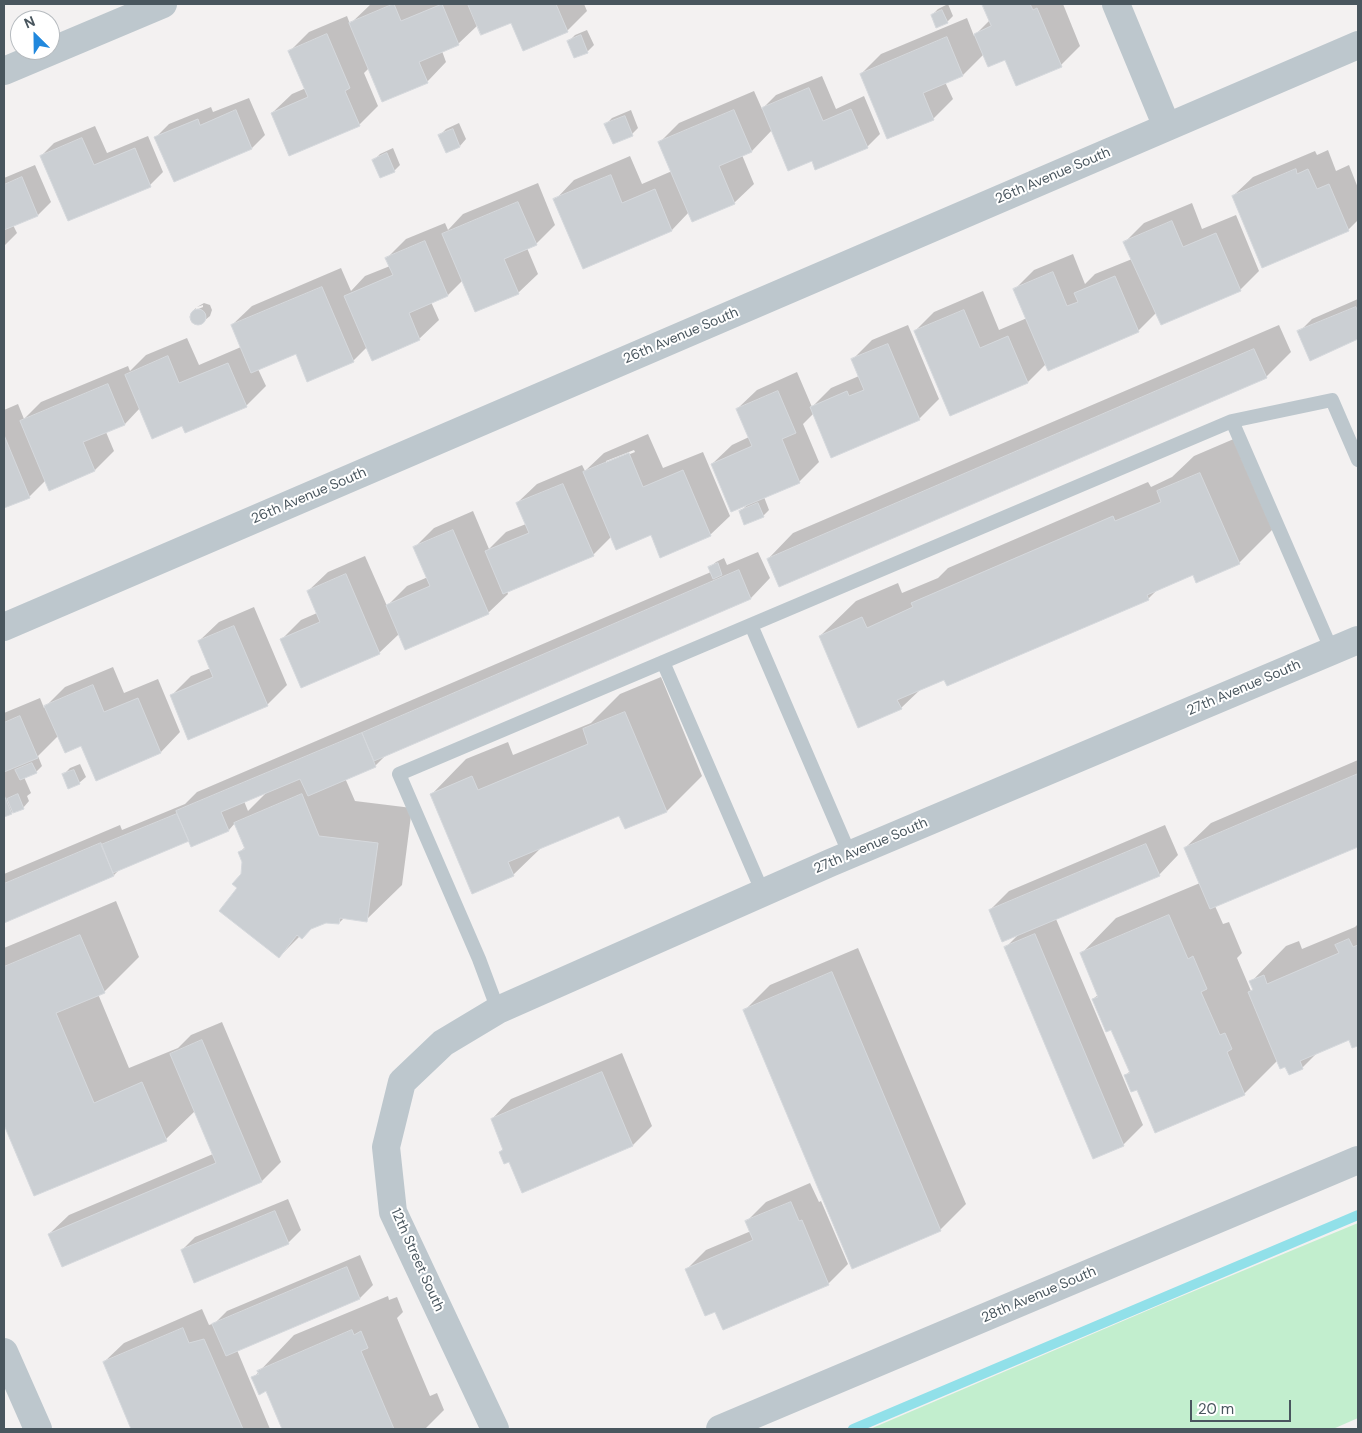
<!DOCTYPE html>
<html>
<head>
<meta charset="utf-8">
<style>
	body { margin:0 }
	#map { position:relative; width:1362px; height:1433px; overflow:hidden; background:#f3f1f1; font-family:"DM Sans",sans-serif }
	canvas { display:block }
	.frame { position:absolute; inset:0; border:5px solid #49565e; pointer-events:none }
	.north { position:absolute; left:10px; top:10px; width:50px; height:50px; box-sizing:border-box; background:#fff; border:1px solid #b6bbbf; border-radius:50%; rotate:337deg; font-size:14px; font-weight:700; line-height:20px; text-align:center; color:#49565e }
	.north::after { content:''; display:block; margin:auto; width:18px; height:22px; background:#2188dd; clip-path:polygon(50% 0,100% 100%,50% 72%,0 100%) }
	.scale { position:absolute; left:1190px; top:1400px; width:101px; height:22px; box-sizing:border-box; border:2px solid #49565e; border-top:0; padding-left:6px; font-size:15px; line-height:18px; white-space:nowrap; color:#49565e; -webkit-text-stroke:4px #fff; paint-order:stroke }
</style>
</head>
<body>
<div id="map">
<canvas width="1362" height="1433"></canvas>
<div class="frame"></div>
<div class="north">N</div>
<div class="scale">20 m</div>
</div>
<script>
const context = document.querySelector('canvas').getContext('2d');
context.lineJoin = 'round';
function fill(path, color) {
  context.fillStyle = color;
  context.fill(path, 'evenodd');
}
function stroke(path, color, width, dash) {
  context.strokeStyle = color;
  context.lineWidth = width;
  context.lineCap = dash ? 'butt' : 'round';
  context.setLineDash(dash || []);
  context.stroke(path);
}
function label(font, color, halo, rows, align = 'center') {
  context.font = font + ' "DM Sans",sans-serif';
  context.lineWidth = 4;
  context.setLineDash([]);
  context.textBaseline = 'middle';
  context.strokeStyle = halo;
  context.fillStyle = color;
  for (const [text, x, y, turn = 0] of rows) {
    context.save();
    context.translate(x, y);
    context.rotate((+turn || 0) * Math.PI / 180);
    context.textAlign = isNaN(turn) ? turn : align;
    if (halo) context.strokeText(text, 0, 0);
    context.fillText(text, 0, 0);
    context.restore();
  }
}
const green = new Path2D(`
	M1358 1223V1418L1333 1429H870L1158 1306Z`);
const shadow = new Path2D(`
	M371 4H584L587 11 567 31 524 49 512 21 478 25 458 44 442 51 446 62 427 82 369 68 364 73 378 106 359 125 272 113 292 94 306 88 290 51 309 32 347 16 350 24Z
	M948 4 953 16 947 22 932 15 938 9Z
	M983 4H1063L1080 46 1061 65 984 54 963 75 945 82 953 99 933 119 861 74 881 54 967 18 974 36 990 20Z
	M587 30 594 45 587 52 569 41 575 35Z
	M822 76 836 109 864 96 880 134 867 147 813 159 772 130 752 151 742 155 754 184 734 203 689 212 672 230 583 267 555 200 574 180 630 156 642 184 672 171 660 142 679 123 754 91 762 109 776 95Z
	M249 98 265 135 252 148 156 137 169 124 211 107 213 112Z
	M631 110 638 128 632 134 606 124 612 118Z
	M459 123 466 139 460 146 447 151 440 135 446 129Z
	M95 126 107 153 148 136 163 172 150 185 41 156 54 143Z
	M393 148 400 165 394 171 374 160 380 154Z
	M1328 150 1336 171 1349 165 1358 188V220L1348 230 1233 196 1253 177 1315 151 1317 155Z
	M35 165 51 202 38 215 13 225 17 233 4 246V178Z
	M538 183 555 225 536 244 527 248 538 274 518 293 463 280 448 295 431 302 439 320 419 339 367 347 353 361 296 353 258 369 266 386 246 406 183 425 140 408 125 424 106 432 114 451 95 470 46 480 29 497 4 507V410L18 404 24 419 41 402 128 366 130 371 146 355 187 338 199 365 241 347 232 325 252 306 341 268 351 291 365 276 390 266 387 258 406 239 445 223 448 230 463 214Z
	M1192 203 1202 229 1236 215 1259 271 1240 290 1156 313 1138 331 1046 364 1028 382 950 414 915 331 934 312 983 291 999 330 1027 318 1015 289 1034 270 1073 254 1085 284 1095 274 1132 259 1125 242 1144 223Z
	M1358 299V338L1310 359 1299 332 1312 319Z
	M204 303 210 305 212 310 210 316 199 325 192 323 190 318 193 311 196 308V310L203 307V305L197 307Z
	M908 325 939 399 919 419 814 413 803 424 819 462 799 482 764 497 769 510 763 516 740 512 749 503 712 464 732 445 749 437 737 409 757 390 797 372 812 407 831 388 859 376 852 360 872 340Z
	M1279 325 1291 352 1266 377 768 559 793 533Z
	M648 434 663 468 703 452 730 516 710 535 651 534 611 537 593 555 507 591 508 594 488 613 399 634 379 653 282 639 301 620 317 613 308 591 328 572 365 556 387 606 407 586 428 577 415 547 434 528 473 511 489 549 506 532 526 524 517 503 537 484 582 465 585 471 604 453ZM634 450 635 452 606 464V461Z
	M1236 438 1274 528 1239 563 1193 573 1158 589 1148 599 945 678 921 689 901 708 820 636 856 601 898 583 902 593 938 578 948 568 1148 482 1151 487 1172 477 1194 456Z
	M758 552 770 578 751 598 386 755 375 766 345 778 355 801 412 808 402 885 366 920 344 918 339 923 325 921 313 926 300 936 279 957 239 888 244 861 240 852 245 847 235 823 229 830 192 845 190 840 119 870 114 875 4 921V874L120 825 122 830 185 804 197 792 711 572 709 568 716 562 724 558 727 565ZM268 791 248 811 244 801Z
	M254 607 287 685 267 705 171 696 191 676 211 668 199 641 219 622Z
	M113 667 124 693 158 679 180 732 161 752 96 779 82 745 58 736 38 756 42 766 36 772 24 777 31 793 27 796 29 801 23 808 4 816V713L40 698 44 708 65 687Z
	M661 677 702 776 667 811 620 814 542 847 513 875 431 795 466 759 508 742 513 755 591 723 620 694Z
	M1358 760V846L1215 906 1223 924 1229 922 1242 953 1237 958 1251 991 1254 988 1251 982 1286 946 1299 941 1302 949 1355 927 1358 924V1044L1353 1047 1350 1039 1318 1052 1302 1068 1286 1065 1278 1060 1244 1094 1137 1088 1126 1075 1130 1071 1112 1028 1093 999 1098 995 1081 954 1116 918 1200 883 1185 848 1211 823Z
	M80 764 86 777 79 783 64 774 70 768Z
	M1165 825 1178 855 1159 875 1056 919 1143 1125 1123 1145 1006 947 1019 934 990 910 1009 891Z
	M116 901 139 957 104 992 98 994 129 1068 178 1048 191 1035 222 1022 281 1162 262 1181 49 1234 69 1215 213 1154 195 1111 166 1139 34 1195 4 1122V948Z
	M858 948 966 1204 940 1230 744 1011 770 985Z
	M622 1053 652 1126 633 1145 509 1161 500 1152 504 1148 492 1119 511 1099Z
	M810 1183 819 1202 821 1201 848 1264 828 1284 716 1310 687 1269 706 1250 751 1231 747 1221 766 1202Z
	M288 1199 301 1230 288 1243 182 1250 195 1237Z
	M360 1255 373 1285 360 1298 237 1350 270 1429H133L104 1362 124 1343 202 1309 209 1325 215 1323 227 1311Z
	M388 1296 389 1300 397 1297 403 1312 397 1318 430 1396 437 1393 444 1410 425 1429H283L267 1390 253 1378 294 1335Z`);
const stream = new Path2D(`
	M853 1429 1358 1215`);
const building = new Path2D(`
	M394 4 401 21 442 4 459 45 419 62 428 83 382 102 349 23Z
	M468 4H556L568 32 523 51 511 23 481 35Z
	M982 4H1030L1033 10 1037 8 1062 67 1016 86 1005 60 988 67 974 34 991 26Z
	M942 10 948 23 936 28 931 15Z
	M327 34 350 88 345 91 360 126 289 156 271 113 308 97 288 51Z
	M581 35 588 53 574 58 567 41Z
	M947 37 963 76 923 93 934 120 887 139 860 74Z
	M809 88 823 121 851 109 868 148 815 170 812 161 788 171 762 108Z
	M236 110 252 149 174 182 154 137 198 119 200 125Z
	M734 110 752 152 719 166 735 204 692 222 658 142Z
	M625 116 633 136 613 144 604 124Z
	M453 129 460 147 446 153 438 135Z
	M82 138 94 165 135 148 151 187 68 221 40 156Z
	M387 153 395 172 380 178 372 160Z
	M1296 169 1297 174 1308 169 1317 189 1329 184 1349 231 1262 268 1232 196Z
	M611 175 622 203 655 189 672 231 583 269 553 199Z
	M22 177 38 216 4 230V185Z
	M518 202 537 245 504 259 519 294 475 312 442 234Z
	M1172 221 1183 247 1216 233 1241 291 1161 325 1123 242Z
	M425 241 448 296 409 313 420 340 372 361 344 296 393 275 385 258Z
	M1053 272 1067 306 1078 302 1074 293 1115 276 1139 332 1048 371 1013 289Z
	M322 287 354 362 307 382 296 354 251 373 231 325Z
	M1356 307 1358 312V339L1310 361 1297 331Z
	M190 317a8 8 0 1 1 16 0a8 8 0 1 1-16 0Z
	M964 310 980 348 1008 336 1028 383 950 416 914 331Z
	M888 344 920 420 831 458 810 407 847 391 849 396 864 390 851 359Z
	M1254 349 1267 378 779 587 767 559Z
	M168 356 179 383 228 363 247 407 185 433 182 426 152 439 125 375Z
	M108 384 125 425 83 442 95 471 49 491 20 421Z
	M778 391 796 433 782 439 800 483 731 512 711 464 752 446 736 409Z
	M4 435 30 498 4 508Z
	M629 453 643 487 683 470 711 536 660 558 651 535 616 550 583 472Z
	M1200 473 1240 564 1196 583 1193 575 1147 595 1149 600 947 686 944 680 897 700 902 709 858 728 819 636 862 617 867 628 913 607 911 603 1113 516 1115 521 1161 502 1157 491Z
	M563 484 594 556 503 594 485 551 529 533 516 503Z
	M758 503 764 517 744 525 739 511Z
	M453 530 489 614 405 650 386 605 430 586 413 547Z
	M718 563 722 575 713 579 708 567Z
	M739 570 751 599 374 761 362 733Z
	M346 574 380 654 301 688 280 639 320 622 307 591Z
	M234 626 268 706 188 740 170 695 213 677 198 641Z
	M93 685 104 712 138 698 161 753 96 781 81 746 65 753 44 706Z
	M625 712 667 812 625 829 619 816 508 862 514 876 472 894 430 794 472 776 478 790 588 744 583 729Z
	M20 716 38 758 4 772V723Z
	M362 733 376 767 308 796 300 779 221 812 229 831 191 847 176 811Z
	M32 763 37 773 20 780 15 770Z
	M74 770 80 784 68 789 62 774Z
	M1358 774V847L1210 909 1184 848Z
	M18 794 24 809 13 813 7 799Z
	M302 794 319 836 378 843 367 922 340 918 339 924 326 923 311 929 302 939 297 935 279 958 219 911 237 888 232 884 241 874 242 862 238 852 245 849 234 823Z
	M4 795 12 814 4 817Z
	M177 814 189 841 113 873 101 845Z
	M101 843 114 876 4 923V884Z
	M1146 844 1160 876 1002 942 989 910Z
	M1169 915 1188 959 1193 956 1207 989 1201 992 1220 1035 1225 1033 1232 1049 1227 1052 1245 1095 1155 1133 1137 1090 1131 1092 1124 1075 1130 1073 1111 1030 1106 1032 1092 999 1098 997 1080 953Z
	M1035 934 1124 1146 1093 1159 1004 947Z
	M80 935 105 993 56 1013 94 1103 142 1082 167 1141 34 1196 4 1125V967Z
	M1349 939 1353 947 1358 945V1046L1352 1048 1349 1040 1300 1061 1303 1069 1289 1075 1285 1067 1280 1069 1248 992 1253 990 1249 981 1264 975 1267 984 1339 953 1335 945Z
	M832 972 941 1231 852 1269 743 1010Z
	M202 1040 262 1182 62 1267 48 1234 216 1163 170 1054Z
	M602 1072 633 1146 522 1193 509 1162 504 1164 499 1152 503 1150 491 1119Z
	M791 1202 799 1221 802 1220 829 1285 723 1330 715 1312 705 1316 685 1269 753 1240 745 1221Z
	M275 1211 289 1244 194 1283 181 1250Z
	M347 1267 360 1299 226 1356 212 1324Z
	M183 1328 189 1343 204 1339 243 1429H131L103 1362Z
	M352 1330 354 1335 361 1331 368 1348 361 1351 394 1429H282L266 1391 259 1395 251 1377 259 1374 257 1371Z`);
const service = new Path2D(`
	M1232 421 1332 651
	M751 625 850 855
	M663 662 763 893
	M498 1010 479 959 399 774 1232 421 1332 400 1358 460`);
const minor = new Path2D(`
	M1116 4 1167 127
	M4 71 163 4
	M4 627 1358 45
	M4 1352 38 1429
	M495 1429 393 1212 386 1147 402 1082 443 1043 498 1010 830 863 1358 640
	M720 1429 1358 1160`);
const streetNames = [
	["26th Avenue South",1053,176,-23],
	["26th Avenue South",681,336,-23],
	["26th Avenue South",309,496,-23],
	["27th Avenue South",1244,688,-23],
	["27th Avenue South",871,846,-23],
	["12th Street South",417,1260,66],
	["28th Avenue South",1039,1295,-23]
];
fill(green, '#c2eece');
fill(shadow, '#0003');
stroke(stream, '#91e0e9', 10);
fill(building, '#cbcfd3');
stroke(building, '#d5d8dc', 1);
stroke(service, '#bdc7cd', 14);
stroke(minor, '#bdc7cd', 28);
label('14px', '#49565e', '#fff', streetNames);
</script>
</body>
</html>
